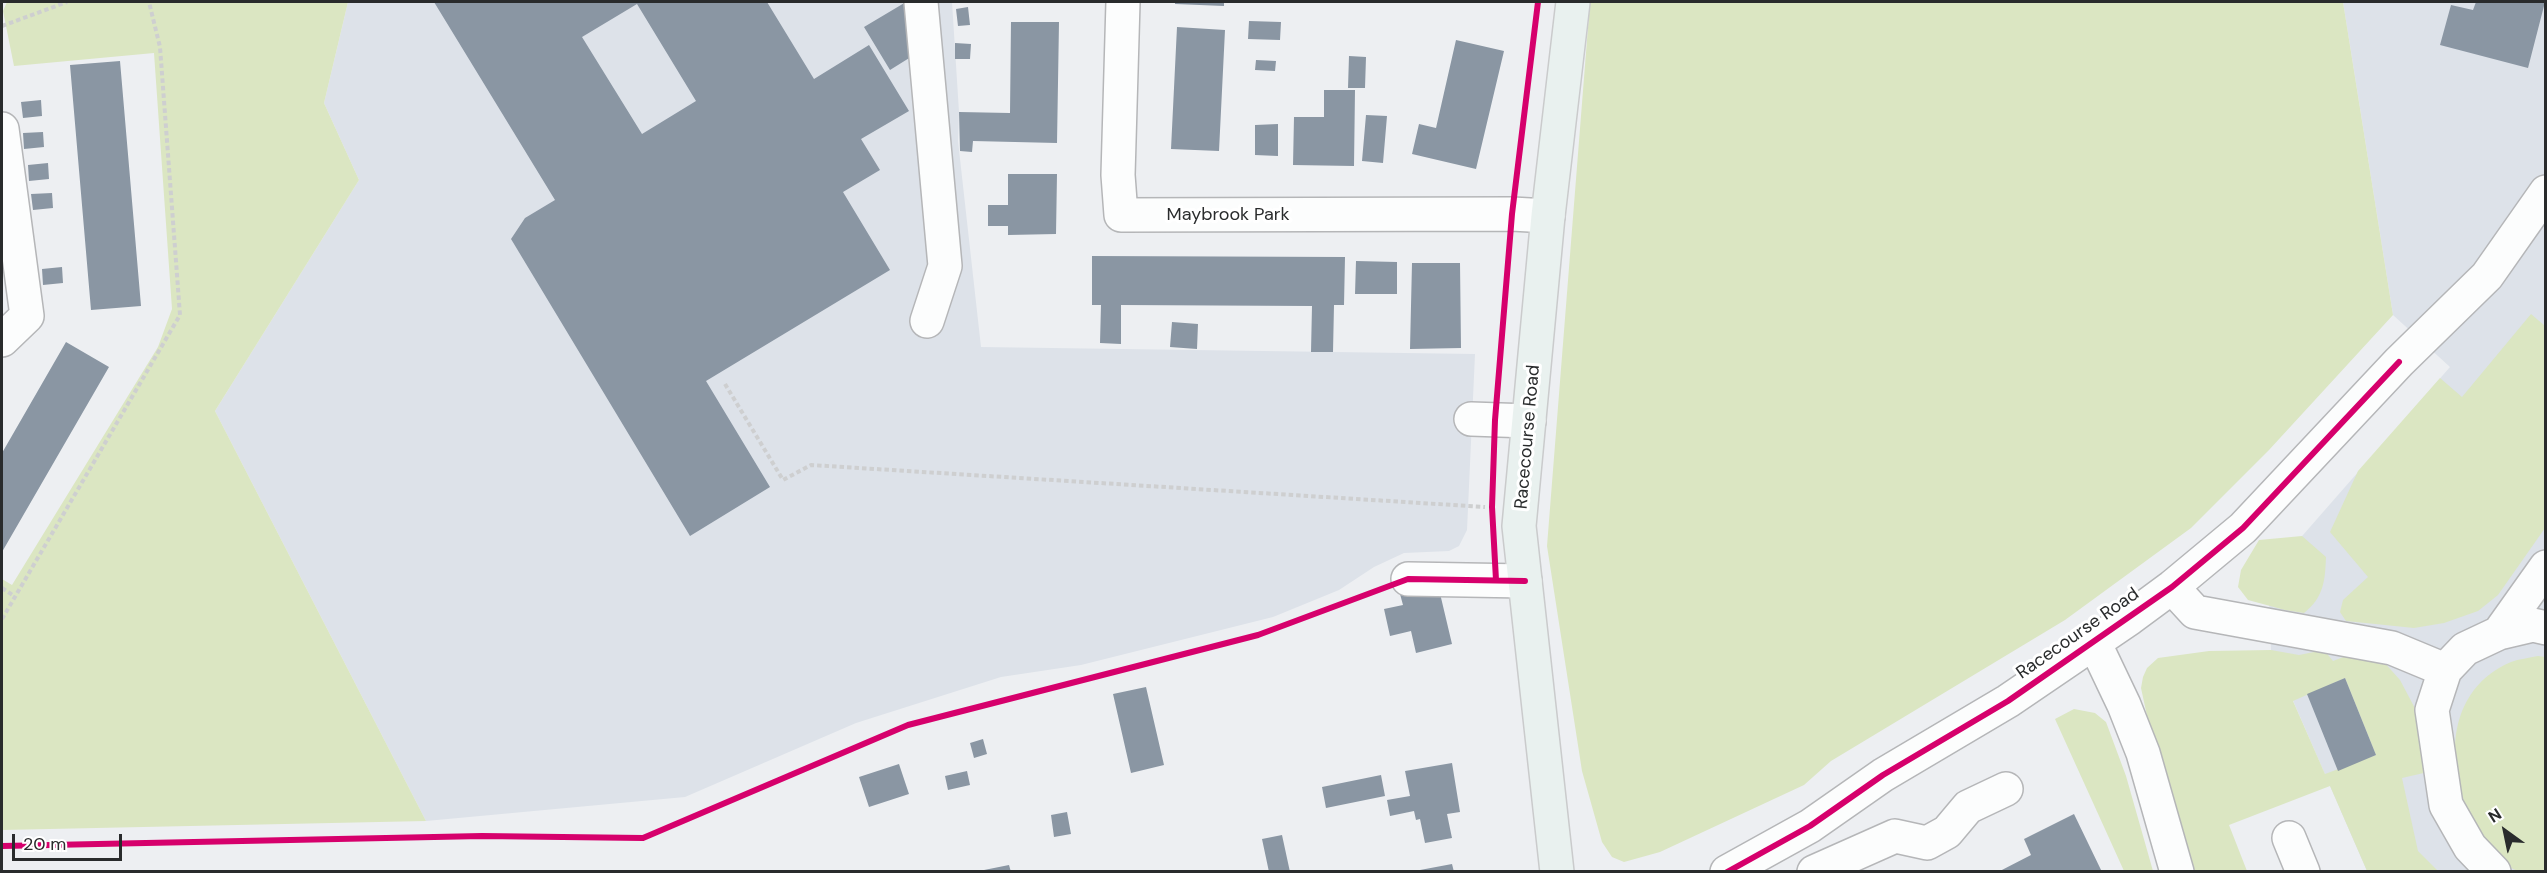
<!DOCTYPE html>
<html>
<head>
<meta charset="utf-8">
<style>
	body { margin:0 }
	#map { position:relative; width:2547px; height:873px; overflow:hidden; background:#edeff2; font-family:"DM Sans",sans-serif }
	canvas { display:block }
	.frame { position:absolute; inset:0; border:3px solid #292b2c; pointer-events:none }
	.north { position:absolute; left:2475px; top:801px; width:60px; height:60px; -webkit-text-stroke:4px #fff; paint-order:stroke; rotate:327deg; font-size:16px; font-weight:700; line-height:24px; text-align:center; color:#292b2c }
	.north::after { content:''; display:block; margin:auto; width:21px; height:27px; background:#292b2c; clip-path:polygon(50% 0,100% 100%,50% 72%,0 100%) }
	.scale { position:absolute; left:12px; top:834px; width:110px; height:27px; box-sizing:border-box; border:3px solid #292b2c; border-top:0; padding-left:8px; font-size:18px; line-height:21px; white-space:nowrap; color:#292b2c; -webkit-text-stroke:4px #fff; paint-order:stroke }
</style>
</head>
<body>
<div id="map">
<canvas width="2547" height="873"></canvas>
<div class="frame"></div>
<div class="north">N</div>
<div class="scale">20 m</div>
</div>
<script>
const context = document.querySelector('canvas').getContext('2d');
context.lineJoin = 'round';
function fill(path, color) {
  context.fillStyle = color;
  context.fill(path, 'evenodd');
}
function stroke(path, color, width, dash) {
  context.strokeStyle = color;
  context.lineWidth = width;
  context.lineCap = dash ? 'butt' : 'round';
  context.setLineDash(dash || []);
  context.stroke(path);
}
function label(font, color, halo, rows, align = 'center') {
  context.font = font + ' "DM Sans",sans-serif';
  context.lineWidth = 6;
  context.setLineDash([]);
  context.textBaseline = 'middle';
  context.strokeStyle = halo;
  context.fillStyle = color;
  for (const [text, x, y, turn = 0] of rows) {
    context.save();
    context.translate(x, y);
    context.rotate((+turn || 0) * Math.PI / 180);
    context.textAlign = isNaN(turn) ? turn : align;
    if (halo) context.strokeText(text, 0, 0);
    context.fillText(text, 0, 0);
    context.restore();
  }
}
const built = new Path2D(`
	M348 2H952L959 112 958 141 981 347 1475 354 1467 530 1459 546 1449 551 1404 553 1374 567 1339 590 1273 617 1081 665 1001 677 856 723 685 797 426 821 215 411 359 180 324 103Z
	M2343 2H2545V871H2367L2271 650 2268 575 2450 367 2393 315Z`);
const green = new Path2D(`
	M7 2H348L324 103 359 180 215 411 426 821 2 830V579L12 585 158 347 172 309 154 53 14 66 3 11Z
	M1590 2H2343L2393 315 2269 450 2191 528 2065 620 1831 761 1804 785 1660 852 1624 862 1612 857 1602 842 1582 771 1547 546Z
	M2531 314 2545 326V528L2498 595 2478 611 2444 623 2414 628 2346 621 2340 612 2343 600 2368 577 2330 532 2358 471 2440 378 2462 397Z
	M2302 536 2326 557C2325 581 2324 597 2304 613L2285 610 2248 600 2238 587 2241 570 2259 540Z
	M2271 650 2299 655 2324 650 2333 661 2354 653 2383 661 2400 680 2418 714 2428 772 2402 778 2418 851 2438 871H2367L2330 786 2229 825 2247 871H2194L2149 725 2141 688 2143 677 2147 668 2158 658 2209 651ZM2345 678 2376 755 2325 774 2293 701Z
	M2538 656 2545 657V871C2537 871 2526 873 2518 871 2505 867 2493 850 2485 839 2444 785 2438 693 2511 662 2519 659 2529 658 2538 656Z
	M2074 709 2095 713 2106 722 2126 776 2153 871H2124L2055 719Z`);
const building = new Path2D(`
	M434 2H767L814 79 869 45 909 111 861 139 880 170 843 192 890 270 706 381 770 487 690 536 511 239 525 218 555 200ZM637 4 696 101 642 134 582 37Z
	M906 2 914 55 890 70 864 27Z
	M1175 2H1224V6L1175 4Z
	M2476 2H2545L2528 68 2440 45 2451 5 2473 10Z
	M968 7 970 25 958 26 956 9Z
	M1249 21 1281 22 1280 40 1248 39Z
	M1011 22H1059L1057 143 973 141 972 152 960 151 959 112 1010 113Z
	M1177 27 1225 30 1219 151 1171 149Z
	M1456 40 1504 51 1476 169 1412 154 1419 124 1436 128Z
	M955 43 971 44 970 59H955Z
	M1349 56 1366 57 1365 88H1348Z
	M1256 60 1276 61 1275 71 1255 70Z
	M120 61 141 306 91 310 70 65Z
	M1324 90H1355L1354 166 1293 165 1294 117H1324Z
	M41 100 42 116 23 118 21 102Z
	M1366 115 1387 116 1383 163 1362 161Z
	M1278 124V156L1255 155V125Z
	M43 132 44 147 24 149 23 133Z
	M48 163 49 179 29 181 28 165Z
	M1008 174H1057L1056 234 1008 235V226H988V205H1008Z
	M52 193 53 208 33 210 31 194Z
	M1092 256 1345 257 1344 305H1334L1333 352H1311L1312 306 1121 305V344L1100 343 1101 305H1092Z
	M1356 261 1397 262V294H1355Z
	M1412 263H1460L1461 348 1410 349Z
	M62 267 63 283 43 285 42 269Z
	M1172 322 1198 324 1197 349 1170 347Z
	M66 342 109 367 2 552V453Z
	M1438 585 1452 644 1416 653 1411 631 1390 636 1384 609 1403 605 1400 594Z
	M2345 678 2376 755 2338 771 2307 694Z
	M1146 687 1164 765 1131 773 1113 694Z
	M983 739 987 754 974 758 970 743Z
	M1452 763 1460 812 1447 814 1452 838 1425 843 1420 819 1416 820 1414 811 1390 816 1387 800 1410 796 1405 771Z
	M899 764 909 794 869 807 859 777Z
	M967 771 970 785 948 790 945 776Z
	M1381 775 1385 796 1326 808 1322 787Z
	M1067 812 1071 834 1054 837 1051 815Z
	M2074 814 2102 872H1998L2031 855 2024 839Z
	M1282 835 1290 872H1269L1262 839Z
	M1452 864 1454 872H1420V870Z
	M1009 865 1011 872H984V870Z`);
const path = new Path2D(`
	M2 26 67 2
	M725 384 783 480 811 465 1485 507
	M2 588 14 596
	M2 619 180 315 160 47 149 2`);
const minor = new Path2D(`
	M921 2 945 266 927 321
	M1123 2 1118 175 1121 215 1512 214 1548 216
	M2 129 27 316 2 340
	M1471 419 1529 421
	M1408 579 1525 581
	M2172 587 2195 612 2392 648 2445 670
	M2499 633 2546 567
	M2094 642 2124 705 2143 753 2177 872
	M2289 838 2303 872
	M1727 872 1810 826 1883 775 2008 701 2130 618 2172 587 2243 528 2399 362 2487 276 2546 192
	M1814 872 1895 836 1927 843 1947 832 1968 807 2006 789
	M2494 872 2470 847 2446 805 2432 710 2445 670 2465 649 2499 633 2533 625 2546 628`);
const major = new Path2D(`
	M1557 872 1519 526 1548 216 1573 2`);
const cycleway = new Path2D(`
	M1496 580 1492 507 1495 420 1512 214 1538 2
	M2 846 482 836 643 838 908 725 1258 635 1408 579 1525 581
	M1727 872 1810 826 1883 775 2008 701 2172 587 2243 528 2399 362`);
const streetNames = [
	["Maybrook Park",1228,215],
	["Racecourse Road",1528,437,-85],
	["Racecourse Road",2078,634,-35]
];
fill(built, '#dde2e9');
fill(green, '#dbe6c2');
fill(building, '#8a96a3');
stroke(minor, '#b5b6b8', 36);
stroke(major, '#cacbcc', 36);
stroke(path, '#cecfd0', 4, [4.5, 3]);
stroke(minor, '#fcfdfd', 33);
stroke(major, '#e9f1ef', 33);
stroke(cycleway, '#d6006c', 6);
label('18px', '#292b2c', '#fff', streetNames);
</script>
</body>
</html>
